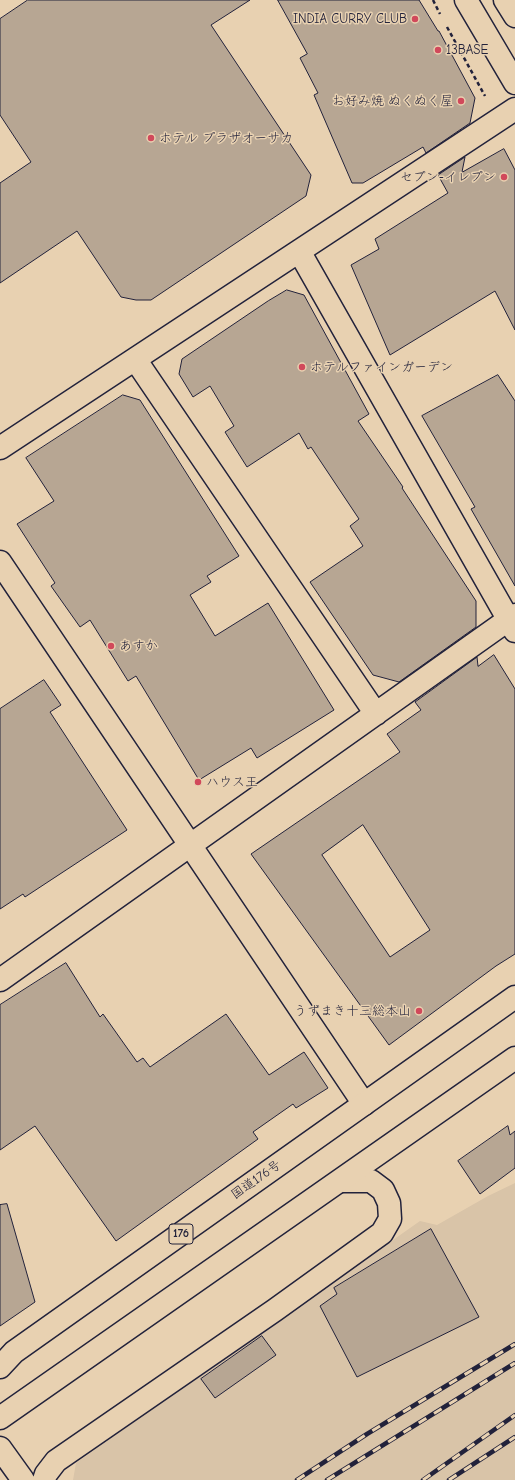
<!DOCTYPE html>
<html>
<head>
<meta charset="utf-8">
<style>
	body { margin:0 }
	canvas { display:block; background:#e8d1b1 }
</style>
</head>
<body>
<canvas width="515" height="1480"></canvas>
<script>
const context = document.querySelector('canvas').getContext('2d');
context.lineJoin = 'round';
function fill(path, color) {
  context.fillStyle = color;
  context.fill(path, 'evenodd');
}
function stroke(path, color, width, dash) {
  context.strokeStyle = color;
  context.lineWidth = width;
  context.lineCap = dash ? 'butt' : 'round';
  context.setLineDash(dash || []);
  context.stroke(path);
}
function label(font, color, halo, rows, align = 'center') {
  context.font = font + ' "Comic Neue","Klee One",sans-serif';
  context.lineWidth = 3;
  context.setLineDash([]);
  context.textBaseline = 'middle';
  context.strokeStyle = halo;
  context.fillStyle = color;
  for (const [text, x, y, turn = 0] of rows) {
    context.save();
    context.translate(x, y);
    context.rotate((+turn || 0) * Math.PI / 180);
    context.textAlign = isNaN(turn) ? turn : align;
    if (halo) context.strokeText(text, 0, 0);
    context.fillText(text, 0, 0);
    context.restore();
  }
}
const built = new Path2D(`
	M515 1183V1480H73L76 1463 420 1221 437 1225 488 1196Z`);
const building = new Path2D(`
	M28 0H250L211 25 311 175 306 196 151 300H136L121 297 77 231 0 283V183L31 162 0 115V19Z
	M278 0H419L438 31H439L475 98 470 123 426 153 423 147 363 183H352L314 95 318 93 300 58 307 54Z
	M504 149 515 170V330L495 291 390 355 351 265 379 249 375 239 448 193 438 175 465 157 462 172Z
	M287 290 304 295 369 414 358 421 403 487 402 488 476 601V627L399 682 373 675 310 582 363 546 350 526 359 519 311 447 308 449 299 433 247 467 225 432 234 426 210 386 193 397 179 374 182 359 268 301Z
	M498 375 515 401V586L471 509 475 507 422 416Z
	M123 395 140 400 239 556 207 576 211 582 190 595 215 636 268 603 334 710 257 758 251 748 199 780 136 676 128 681 90 620 80 627 51 586 55 583 17 524 54 501 26 458Z
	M494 655 515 689V954L496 966 389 1045 251 854 400 752 387 734 421 710 415 702 477 657 478 666ZM363 825 430 930 390 957 322 855Z
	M44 680 61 705 50 712 127 830 25 897 23 894 0 909V709Z
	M66 963 100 1017 103 1014 137 1062 143 1058 150 1067 226 1014 269 1075 304 1052 328 1088 296 1108 293 1104 253 1132 258 1139 116 1241 35 1126 0 1150V1005Z
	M508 1126 510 1135 515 1131V1168L480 1194 458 1161Z
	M7 1204 35 1302 0 1326V1205Z
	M431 1229 479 1317 357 1377 320 1306 337 1294 334 1288Z
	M262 1336 276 1355 215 1398 201 1379Z`);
const path = new Path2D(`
	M433 0 440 14
	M447 27 485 96`);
const minor = new Path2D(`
	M299 251 515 631
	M135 359 376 714
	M0 448 515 109
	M0 562 364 1104
	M0 980 515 615
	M0 1448 23 1480
	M44 1480 46 1474 56 1461 275 1310 382 1233 390 1219 389 1203 383 1190 371 1181H341`);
const major = new Path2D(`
	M466 0 515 83
	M505 0 515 16`);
const highway = new Path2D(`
	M0 1367 14 1352 515 997
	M0 1418 515 1058`);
const rail = new Path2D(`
	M297 1480 367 1434 515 1344
	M327 1480 515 1363
	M423 1480 515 1415
	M449 1480 515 1437`);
const markers = [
	[415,19,4,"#d1495b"],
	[438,50,4,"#d1495b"],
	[461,101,4,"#d1495b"],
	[151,138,4,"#d1495b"],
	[504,177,4,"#d1495b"],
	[302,367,4,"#d1495b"],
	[111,646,4,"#d1495b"],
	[198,782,4,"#d1495b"],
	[419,1011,4,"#d1495b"]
];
const shields = [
	[181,1234,24]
];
const shieldNames = [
	["176",181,1234]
];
const poiNames = [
	["INDIA CURRY CLUB",407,19,"right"],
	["13BASE",446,50],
	["お好み焼 ぬくぬく屋",453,101,"right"],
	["ホテル プラザオーサカ",159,138],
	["セブン-イレブン",496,177,"right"],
	["ホテルファインガーデン",310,367],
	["あすか",119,646],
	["ハウス王",206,782],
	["うずまき十三総本山",411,1011,"right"]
];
const streetNames = [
	["国道176号",256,1180,-35]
];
fill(built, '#d9c4a8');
fill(building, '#b7a693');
stroke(building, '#22223b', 1);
stroke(minor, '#22223b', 25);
stroke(major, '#22223b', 25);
stroke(highway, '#22223b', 25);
stroke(path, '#22223b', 2.5, [4, 3]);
stroke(minor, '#e8d1b1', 22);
stroke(major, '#e8d1b1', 22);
stroke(highway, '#e8d1b1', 22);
stroke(rail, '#22223b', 4.5);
stroke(rail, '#e8d1b1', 3, [9]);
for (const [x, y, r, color] of markers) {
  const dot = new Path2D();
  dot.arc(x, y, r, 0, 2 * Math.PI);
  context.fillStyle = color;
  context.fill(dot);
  stroke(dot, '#e8d1b1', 1.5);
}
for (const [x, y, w] of shields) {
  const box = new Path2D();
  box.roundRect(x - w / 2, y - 10, w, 20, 3);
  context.fillStyle = '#e8d1b1';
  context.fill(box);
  stroke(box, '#22223b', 1);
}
label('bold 12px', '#22223b', null, shieldNames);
label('13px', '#22223b', '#e8d1b1', poiNames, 'left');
label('13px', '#22223b', '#e8d1b1', streetNames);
</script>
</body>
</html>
